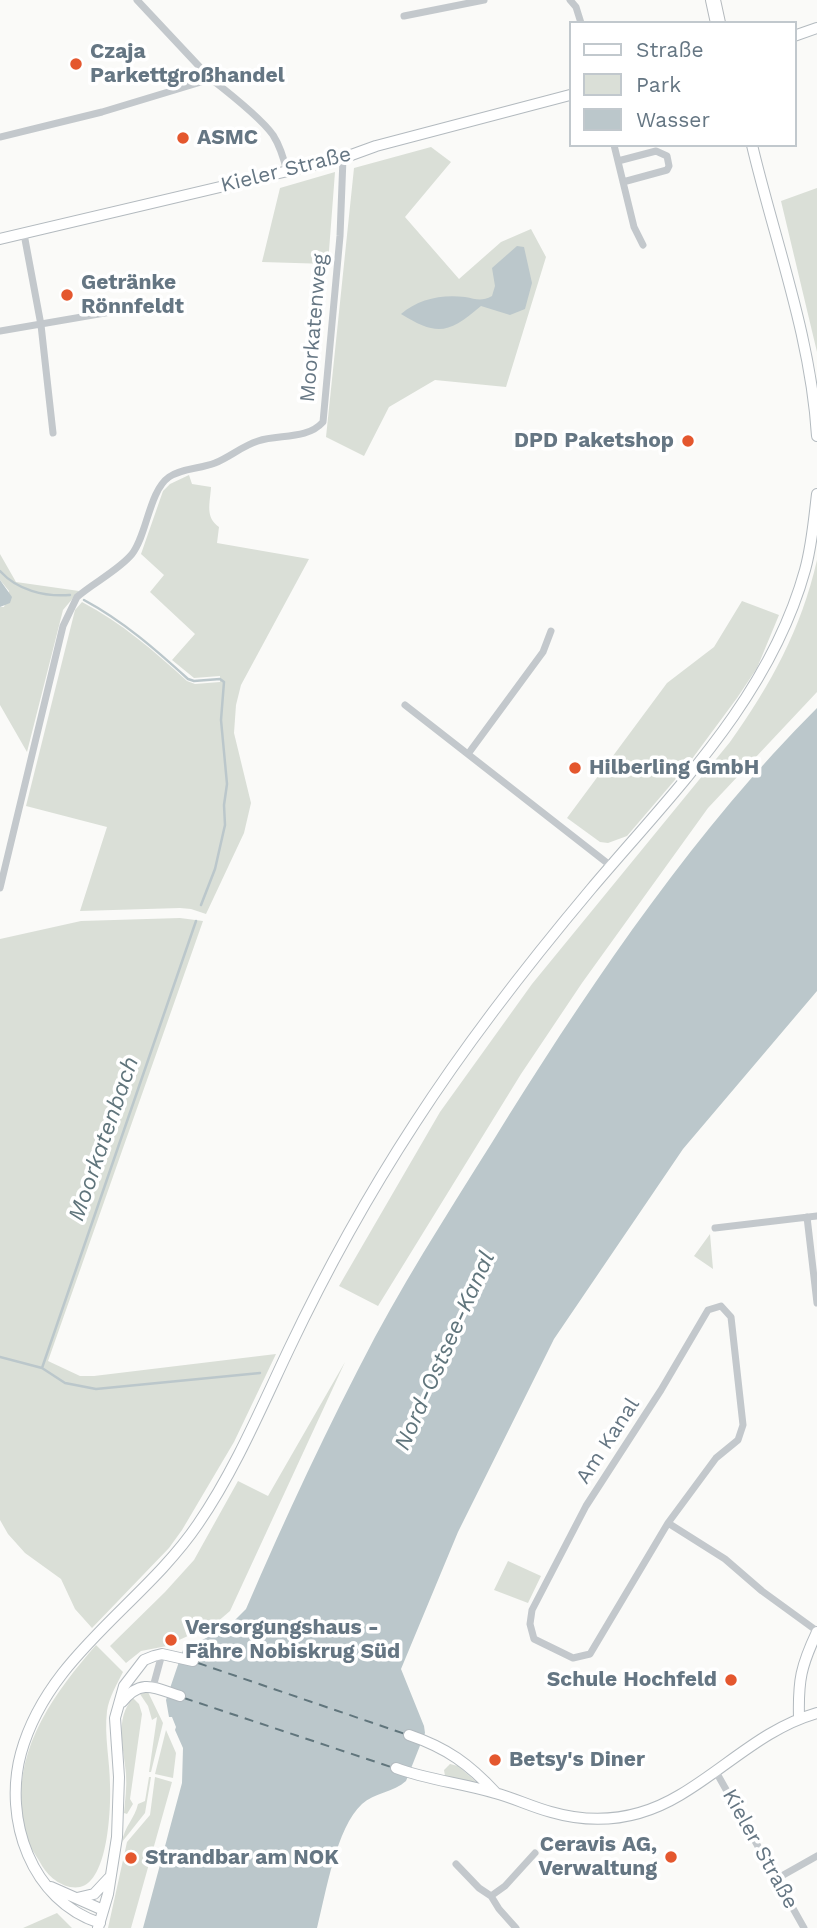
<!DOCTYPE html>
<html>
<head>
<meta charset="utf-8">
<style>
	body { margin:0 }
	#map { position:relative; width:817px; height:1928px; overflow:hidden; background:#fafaf8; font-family:"Work Sans",sans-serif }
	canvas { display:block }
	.legend { position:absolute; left:569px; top:21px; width:228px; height:126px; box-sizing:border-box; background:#fff; border:2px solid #c1c8cd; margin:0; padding:9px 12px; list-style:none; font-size:21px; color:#657683 }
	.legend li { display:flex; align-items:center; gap:14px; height:35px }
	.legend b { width:35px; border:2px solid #c1c8cd }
</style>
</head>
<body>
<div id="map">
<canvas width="817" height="1928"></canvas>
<ul class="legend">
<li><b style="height:9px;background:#fff"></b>Straße</li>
<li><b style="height:19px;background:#dadfd7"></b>Park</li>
<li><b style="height:19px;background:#bbc7cb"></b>Wasser</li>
</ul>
</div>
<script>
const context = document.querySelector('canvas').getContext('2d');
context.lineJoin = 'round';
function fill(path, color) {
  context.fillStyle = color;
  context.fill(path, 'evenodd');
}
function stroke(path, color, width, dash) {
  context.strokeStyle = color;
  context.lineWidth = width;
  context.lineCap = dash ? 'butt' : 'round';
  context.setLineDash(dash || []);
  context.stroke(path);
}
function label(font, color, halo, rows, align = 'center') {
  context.font = font + ' "Work Sans",sans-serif';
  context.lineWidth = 7;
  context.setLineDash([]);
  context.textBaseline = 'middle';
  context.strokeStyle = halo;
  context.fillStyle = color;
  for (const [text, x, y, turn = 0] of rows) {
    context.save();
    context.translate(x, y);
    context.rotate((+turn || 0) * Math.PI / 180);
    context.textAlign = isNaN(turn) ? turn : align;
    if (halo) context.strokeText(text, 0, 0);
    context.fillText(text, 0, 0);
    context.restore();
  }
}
const green = new Path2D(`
	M431 147 451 162 405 217 459 279 501 242 531 229 546 257 506 387 435 380 389 407 364 456 326 437 354 168Z
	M335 172 328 264 262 262 280 188Z
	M817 188V352L781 201Z
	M189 475 192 484 211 487C210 504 205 517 219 527L217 543 309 559 241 685 236 705 234 733 251 803 244 833 206 914 191 909 180 908 80 911 107 827 26 806 75 610 82 602C122 623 154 651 187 681L195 684 220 682V676L194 678 172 660 195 634 150 592 164 575 141 554 163 491 170 484Z
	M0 554 16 582 79 591 63 610 27 752 0 705V607H4L9 591 0 580Z
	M817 560V692L708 808 582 983 521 1074 378 1306 339 1286 440 1112 532 984 730 742C771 684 801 630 817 560Z
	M742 601 779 615 757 668 737 698 686 767 627 836 608 843 600 842 567 818 667 683 714 647Z
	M180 918 203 921 48 1361 80 1376H94L276 1354 234 1442 182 1530 169 1548 92 1628 75 1609 61 1579 25 1553 8 1534 0 1520V939L81 921Z
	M710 1234 713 1269 694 1256Z
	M345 1362 230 1611 216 1623 177 1641 174 1636 165 1640 167 1646 141 1651 126 1663 110 1646 165 1592 194 1560 238 1481 268 1496Z
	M508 1561 541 1576 528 1603 494 1590Z
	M96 1645 123 1672C117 1684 109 1697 107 1711 104 1736 110 1761 110 1785 111 1809 108 1881 80 1887 64 1890 48 1877 41 1864 36 1855 29 1846 25 1836 22 1829 23 1818 22 1810 15 1746 56 1691 96 1645Z
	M148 1692 163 1723 151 1772H149L157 1717 152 1720 148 1706 140 1694Z
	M133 1698 139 1704 142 1714 130 1799 133 1804 127 1814 124 1813C125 1800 127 1787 126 1774 124 1748 114 1719 133 1698Z
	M166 1730 176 1753 173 1778 155 1774Z
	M450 1764 458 1766 479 1784 445 1776 444 1770Z
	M149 1777H151L145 1813 122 1842C124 1827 135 1818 138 1804L145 1801Z
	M155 1777 172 1782 131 1928H108L127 1842 150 1815Z
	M57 1913 72 1928H23Z`);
const water = new Path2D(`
	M517 246 524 247 532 283 525 309 510 315 481 306C449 333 438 337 401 314 418 299 442 294 465 297 476 299 481 302 492 296L495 286 492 268Z
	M0 580 12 597 10 603 0 607Z
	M817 708V991L683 1149 554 1339 458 1532 401 1669 424 1726 425 1733 406 1781C394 1792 374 1793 362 1804 336 1828 326 1893 317 1928H143L182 1783 183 1748 175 1730 176 1727 172 1717H169L166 1700 183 1650 229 1626 246 1609C286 1516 328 1426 375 1337 416 1261 464 1188 509 1115 599 972 697 828 817 708Z`);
const stream = new Path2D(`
	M0 571C17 590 44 597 70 595
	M84 600C123 621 155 649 188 679L194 681 220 679 224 682 221 720 227 784 224 805 225 825 215 869 201 905
	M0 1357 42 1368 65 1383 96 1389 260 1373
	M42 1368 196 921`);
const ferry = new Path2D(`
	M198 1663 405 1734
	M184 1698 391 1767`);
const street = new Path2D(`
	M137 0 211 79
	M570 0 576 7 581 23
	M404 16 484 0
	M0 137 102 112 211 79C229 93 260 117 273 135 280 146 284 159 287 172
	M614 145 634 227 643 245
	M618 161 656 151 667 156 669 166 667 170 623 182
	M24 234 41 325 53 433
	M0 331 157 304
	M405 705 611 866
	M468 754 543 652 551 631
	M0 888 63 626 77 597C93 583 119 570 132 554 147 535 149 491 169 477 182 468 200 469 215 463 230 457 242 446 258 441 279 434 307 440 323 422L340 236 343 158
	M807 1217 817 1303
	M715 1228 817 1216
	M721 1306 731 1317 743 1425 738 1440 716 1458 668 1523 590 1654 573 1658 534 1639 530 1624 532 1610 586 1506 661 1390 708 1310Z
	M668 1523 725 1559 762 1591 817 1631
	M153 1687 162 1654
	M715 1770 804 1928
	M456 1864 479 1888 491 1896 499 1909 516 1928
	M778 1878 817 1856
	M491 1896 505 1886 535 1853`);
const secondary = new Path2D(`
	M794 36 817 28
	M752 145C775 242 811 337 817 436
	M0 239 343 158 376 146 570 95
	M122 1702C141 1678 155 1688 180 1696
	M799 1718C798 1680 801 1666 817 1632
	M409 1735C447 1748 469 1764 496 1793
	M396 1768C428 1780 462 1783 495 1793 514 1798 532 1807 551 1812 596 1825 640 1819 680 1795 726 1768 764 1728 817 1713
	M51 1887 103 1910
	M77 1898 94 1894 109 1878
	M100 1923C31 1901 3 1819 21 1753 48 1655 143 1605 198 1524 235 1470 261 1408 289 1349 326 1271 368 1195 415 1123 468 1041 528 964 591 889 674 791 770 697 805 570 812 545 814 519 817 494
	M98 1928 108 1894 117 1837 119 1777 115 1718 124 1686 144 1660 154 1656 162 1654 193 1661`);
const highway = new Path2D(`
	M713 0 718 23`);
const markers = [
	[76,64,7,"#e4572e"],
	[183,138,7,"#e4572e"],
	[67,295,7,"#e4572e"],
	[688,441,7,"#e4572e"],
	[575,768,7,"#e4572e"],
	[171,1640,7,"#e4572e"],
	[731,1680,7,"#e4572e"],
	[495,1760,7,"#e4572e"],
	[671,1857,7,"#e4572e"],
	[131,1858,7,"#e4572e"]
];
const poiNames = [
	["Czaja",90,52],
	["Parkettgroßhandel",90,76],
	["ASMC",197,138],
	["Getränke",81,283],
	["Rönnfeldt",81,307],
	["DPD Paketshop",674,441,"right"],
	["Hilberling GmbH",589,768],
	["Versorgungshaus -",185,1628],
	["Fähre Nobiskrug Süd",185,1652],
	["Schule Hochfeld",717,1680,"right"],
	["Betsy's Diner",509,1760],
	["Ceravis AG,",657,1845,"right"],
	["Verwaltung",657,1869,"right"],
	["Strandbar am NOK",145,1858]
];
const streetNames = [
	["Kieler Straße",286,170,-14],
	["Moorkatenweg",314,328,-85],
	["Am Kanal",608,1441,-57],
	["Kieler Straße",760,1849,61]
];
const waterNames = [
	["Moorkatenbach",104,1139,-71],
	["Nord-Ostsee-Kanal",445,1351,-66]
];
fill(green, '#dadfd7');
fill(water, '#bbc7cb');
stroke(stream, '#bbc7cb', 2.5);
stroke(ferry, '#60757c', 2, [9, 7]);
stroke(secondary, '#b3babf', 12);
stroke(highway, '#b4b9bd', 16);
stroke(street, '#c3c8cc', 7);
stroke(secondary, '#fff', 10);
stroke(highway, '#fff', 14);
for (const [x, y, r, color] of markers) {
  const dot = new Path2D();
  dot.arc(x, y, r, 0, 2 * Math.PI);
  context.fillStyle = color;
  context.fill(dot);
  stroke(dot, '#fff', 2.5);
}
label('bold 21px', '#657683', '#fff', poiNames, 'left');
label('21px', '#657683', '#fff', streetNames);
label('italic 23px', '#60757c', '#fff', waterNames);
</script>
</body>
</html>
